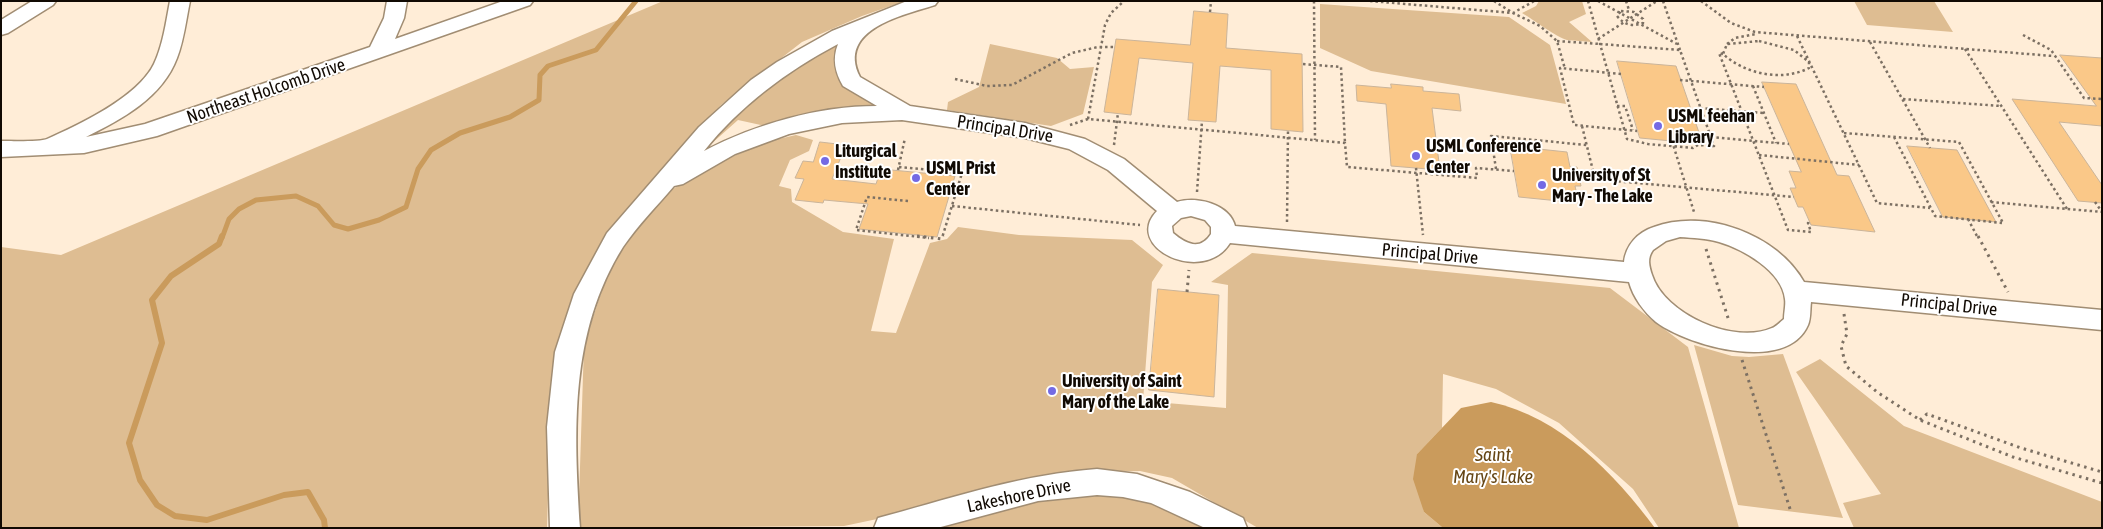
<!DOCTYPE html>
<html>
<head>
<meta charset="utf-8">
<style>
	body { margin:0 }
	#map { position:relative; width:2103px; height:529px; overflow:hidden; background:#ffedd7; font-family:"Asap Condensed",sans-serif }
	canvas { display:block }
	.frame { position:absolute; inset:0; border:2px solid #110a03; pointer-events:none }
</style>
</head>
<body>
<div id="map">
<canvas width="2103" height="529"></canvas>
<div class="frame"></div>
</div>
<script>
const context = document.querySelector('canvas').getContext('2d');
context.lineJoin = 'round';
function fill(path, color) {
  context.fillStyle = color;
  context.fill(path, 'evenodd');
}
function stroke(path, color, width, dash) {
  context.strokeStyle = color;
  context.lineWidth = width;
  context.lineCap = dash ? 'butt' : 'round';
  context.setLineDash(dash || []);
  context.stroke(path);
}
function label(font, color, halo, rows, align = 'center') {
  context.font = font + ' "Asap Condensed",sans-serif';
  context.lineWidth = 4;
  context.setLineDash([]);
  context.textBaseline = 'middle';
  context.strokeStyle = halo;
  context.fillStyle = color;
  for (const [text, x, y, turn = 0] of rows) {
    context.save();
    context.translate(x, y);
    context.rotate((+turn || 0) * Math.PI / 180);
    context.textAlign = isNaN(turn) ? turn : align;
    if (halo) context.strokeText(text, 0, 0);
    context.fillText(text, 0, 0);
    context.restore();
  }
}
const green = new Path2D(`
	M663 1H905L862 16 802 42 721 105 609 234 574 293 552 367 547 528H1V247L61 255Z
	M1539 1H1582L1586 14 1569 22 1592 42C1584 41 1575 41 1567 40 1556 37 1534 20 1522 13L1536 6Z
	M1854 1H1934L1953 32 1867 25Z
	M1320 4 1509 17 1550 45 1566 104 1371 71 1320 48Z
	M839 41 834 65 845 87 881 108 770 127 738 120 692 161 758 90Z
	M990 44 1057 58 1070 69 1094 67 1083 114 1051 126 947 110 948 102 979 87Z
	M796 135 813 140 809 151 790 160 779 186 791 189 792 202 843 232 894 239 871 331 896 333 930 243 947 239 958 227 1019 235 1132 240 1163 265 1152 282 1143 401 1226 408 1228 285 1211 282 1252 253 1610 288 1688 347 1739 528H1659L1633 489 1559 423 1496 389 1443 374 1442 428 1417 454 1424 512 1443 528H1258L1172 478 1140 471 1100 472 844 526 578 528 584 345 608 272 628 238 664 194 724 160 770 141Z
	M1694 345 1732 356 1749 357 1783 354 1843 518 1738 505Z
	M1820 359 1904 426 2102 502V528H1854L1843 503 1881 494 1796 372Z
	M1122 489 1215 528H918L1042 497Z`);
const water = new Path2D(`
	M1491 402C1560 417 1614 473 1655 528H1443L1424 512 1413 479 1417 454 1461 408Z`);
const streamFar1 = new Path2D(`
	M222 238 229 219 239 209 256 200 296 196 318 206 334 225 348 229 379 220 406 207 418 169 431 150 460 133 510 117 539 100 540 75 548 66 596 50 636 1`);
const stream = new Path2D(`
	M222 236 219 244 171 276 152 300 162 343 129 443 140 480 157 505 175 516 207 520 284 495 308 492 324 520 325 528`);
const building = new Path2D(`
	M1194 11 1228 14 1226 48 1302 54 1303 132 1271 129V70L1220 66 1216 122 1188 120 1193 63 1139 58 1131 115 1104 112 1116 39 1190 45Z
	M2060 55 2102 58V126L2059 122 2102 185V203L2078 201 2012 99 2096 106Z
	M1617 61 1676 66 1703 144 1640 138Z
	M1762 82 1796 84 1837 175 1849 176 1875 232 1811 225 1803 207H1798L1790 188H1796L1789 171 1801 172Z
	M1391 84 1423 87V91L1459 94 1461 111 1432 108 1440 170 1391 166 1386 104 1357 101 1356 85 1391 88Z
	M820 142 846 145 832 179 876 184 881 169 955 176 937 237 859 229 868 204 824 200 823 203 795 200 804 179 795 178 803 161 813 162Z
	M1510 146 1567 152 1570 167H1577L1581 186H1575L1579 203 1519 197Z
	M1907 146 1957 150 1996 222 1943 217Z
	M1158 289 1219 295 1214 397 1149 390Z`);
const pathFar1 = new Path2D(`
	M1314 1 1315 140
	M1370 1 1513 13 1540 26 1557 41 1565 69
	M1494 1 1513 13 1534 1
	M1588 1 1600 44
	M1598 1 1677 44
	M1626 1 1629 10
	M1663 1 1680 50
	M1701 1 1731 23 1755 32 2053 56
	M1621 11 1634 12 1643 19V23C1633 27 1624 25 1617 16Z
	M1210 12 1211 1
	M2023 35 2051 50 2084 98 2102 99
	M1797 36 1877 203 1930 208
	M1598 39 1657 1
	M1557 41 1600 44
	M1759 41 1794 50 1809 62V68C1782 82 1745 74 1723 54L1727 44Z
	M1870 42 1930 148
	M1600 44 1680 50 1714 146 1698 145 1693 148 1648 144 1627 139Z
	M1727 44 1735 38 1756 34
	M1965 49 2067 209
	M1723 54 1719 53 1788 230 1811 232 1808 223 1810 224
	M1303 64 1341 67 1345 143
	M1621 74 1560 68 1574 125 1637 131
	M955 79 987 86 1012 85 1072 53 1098 47H1115
	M1680 80 1764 87
	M1753 86 1776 143
	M1903 99 2001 106
	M1617 106H1625L1633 130
	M1700 108 1764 113
	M1088 119 1105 25 1111 13 1124 1
	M1070 125 1088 119 1345 143 1347 167 1477 178 1476 168 1514 171
	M1582 126 1595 179
	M1844 133 1959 142 2003 223
	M1700 136 1789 144
	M1894 137 1935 216 2002 223
	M1672 141 1694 212
	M1114 145 1118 113
	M1759 155 1859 165
	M899 167 962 173 942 238
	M1416 168 1423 235
	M1496 169 1491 136 1587 145
	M898 170 905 138
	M1580 178 1794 197
	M1197 192 1202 121
	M908 201 867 197 856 230 929 238
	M1991 202 2102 212
	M2095 202 2102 212
	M952 206 1140 225
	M1968 219 1978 238
	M1287 222 1288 130`);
const path = new Path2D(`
	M917 236 942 239 943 236
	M1978 236 2008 292
	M1706 249 1729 321
	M1187 292 1189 270
	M1844 314 1847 334 1841 346 1846 366 1877 392 1920 420 2013 457 2102 483
	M1742 360 1791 512
	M1920 420 1927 414 2021 448 2102 472`);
const minor = new Path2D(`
	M32 1H56L53 5 8 33 1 35V20Z
	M170 1H190C186 20 184 40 177 58 162 98 122 119 86 137L145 124 370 47 384 18 387 1H407L404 18 395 39 503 1H533L530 5 157 136 84 153 1 157V141C10 141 41 142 47 139 79 125 138 97 154 64 163 45 166 22 170 1Z
	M907 1H938L935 5C904 15 836 29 860 77L910 106 1025 123 1085 139 1124 159 1177 202C1197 196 1229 204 1235 226L1624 262C1626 245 1638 232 1654 227 1705 208 1777 234 1804 282L2102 310V330L1811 302C1810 309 1811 318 1808 325 1787 374 1688 346 1656 322 1644 312 1633 297 1629 282L1230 243C1203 286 1122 247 1157 211L1108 170 1069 149 1025 138 902 120 842 123 789 134 735 154 683 184 674 186C657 206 638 225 623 247 569 333 574 431 580 528H550L547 427 555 352 574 294 607 233 699 127 751 80 777 62 832 31ZM838 44C832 59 835 72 843 86L877 106C818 106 756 124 704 151 740 106 787 71 838 44ZM1191 216 1205 220 1211 227V234C1200 251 1186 244 1173 233L1172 226 1181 218ZM1680 237C1693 238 1706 238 1719 242 1743 249 1782 271 1785 299 1786 305 1784 312 1784 319 1780 322 1776 327 1772 328 1734 345 1664 314 1652 275 1649 266 1647 258 1653 250L1666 241Z
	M1097 469 1137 474 1190 492 1243 518 1247 528H1205L1151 503 1123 497 1097 495 1038 501 937 528H874L878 518 889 515C958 496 1025 474 1097 469Z`);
const markers = [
	[1658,126,5,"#746ae4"],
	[1416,156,5,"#746ae4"],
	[825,161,5,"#746ae4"],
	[916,178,5,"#746ae4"],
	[1542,185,5,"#746ae4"],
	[1052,391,5,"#746ae4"]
];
const streetNames = [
	["Northeast Holcomb Drive",266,91,-19],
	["Principal Drive",1005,129,9],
	["Principal Drive",1430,254,5],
	["Principal Drive",1949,305,6],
	["Lakeshore Drive",1019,496,-12]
];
const poiNames = [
	["USML feehan",1668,116],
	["Library",1668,137],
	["USML Conference",1426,146],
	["Center",1426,167],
	["Liturgical",835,151],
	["Institute",835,172],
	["USML Prist",926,168],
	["Center",926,189],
	["University of St",1552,175],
	["Mary - The Lake",1552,196],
	["University of Saint",1062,381],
	["Mary of the Lake",1062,402]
];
const waterNames = [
	["Saint",1493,455],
	["Mary's Lake",1493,477]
];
fill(green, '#debd92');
fill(water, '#ca9b5c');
stroke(streamFar1, '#ca9b5c', 5);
stroke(stream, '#ca9b5c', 6);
fill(building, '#fac888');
stroke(building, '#cab49a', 1);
stroke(minor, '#a18d73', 3);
stroke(pathFar1, '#7c7063', 2.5, [2.5, 3]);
stroke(path, '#7c7063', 3, [2.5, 4.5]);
fill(minor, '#fff');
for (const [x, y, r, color] of markers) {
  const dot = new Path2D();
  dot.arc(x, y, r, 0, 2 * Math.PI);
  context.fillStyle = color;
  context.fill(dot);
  stroke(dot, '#fff', 2);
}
label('18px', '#110a03', '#fff', streetNames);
label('bold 18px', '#110a03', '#fff', poiNames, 'left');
label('italic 19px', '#654514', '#fff', waterNames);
</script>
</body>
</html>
